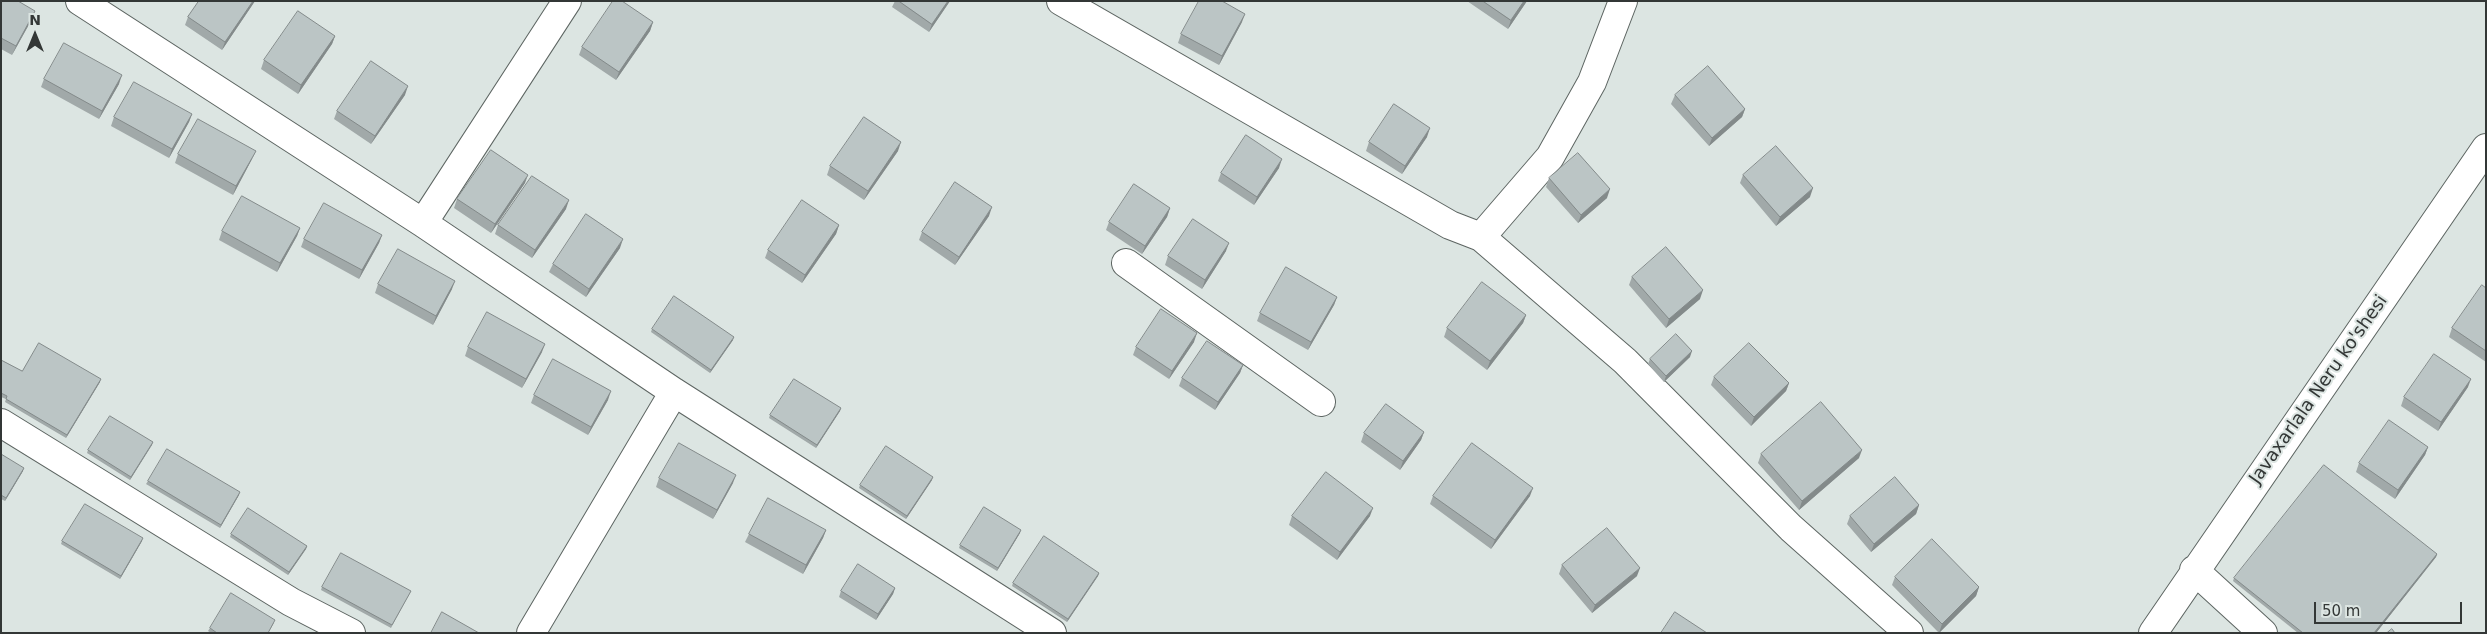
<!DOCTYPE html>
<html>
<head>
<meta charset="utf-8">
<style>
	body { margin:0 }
	#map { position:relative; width:2487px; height:634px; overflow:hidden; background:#dce5e2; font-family:"DejaVu Sans",sans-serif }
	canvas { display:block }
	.frame { position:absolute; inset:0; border:2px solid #333736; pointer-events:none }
	.north { position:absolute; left:10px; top:10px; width:50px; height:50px; -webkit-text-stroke:4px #dce5e2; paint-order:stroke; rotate:0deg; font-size:14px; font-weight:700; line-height:20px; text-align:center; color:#333736 }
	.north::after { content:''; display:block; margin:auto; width:18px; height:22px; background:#333736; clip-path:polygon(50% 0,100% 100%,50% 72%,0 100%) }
	.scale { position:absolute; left:2314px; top:602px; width:148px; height:22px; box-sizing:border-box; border:2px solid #333736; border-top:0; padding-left:6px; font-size:15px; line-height:18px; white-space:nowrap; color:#333736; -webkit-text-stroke:4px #dce5e2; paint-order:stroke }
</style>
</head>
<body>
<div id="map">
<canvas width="2487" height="634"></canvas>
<div class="frame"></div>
<div class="north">N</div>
<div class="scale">50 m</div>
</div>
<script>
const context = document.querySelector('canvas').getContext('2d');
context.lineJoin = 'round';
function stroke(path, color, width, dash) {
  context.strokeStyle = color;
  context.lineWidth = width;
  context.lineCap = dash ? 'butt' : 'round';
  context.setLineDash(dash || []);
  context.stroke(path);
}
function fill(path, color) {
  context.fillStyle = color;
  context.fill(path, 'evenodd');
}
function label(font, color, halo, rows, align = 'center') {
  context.font = font + ' "DejaVu Sans",sans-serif';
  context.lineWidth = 4;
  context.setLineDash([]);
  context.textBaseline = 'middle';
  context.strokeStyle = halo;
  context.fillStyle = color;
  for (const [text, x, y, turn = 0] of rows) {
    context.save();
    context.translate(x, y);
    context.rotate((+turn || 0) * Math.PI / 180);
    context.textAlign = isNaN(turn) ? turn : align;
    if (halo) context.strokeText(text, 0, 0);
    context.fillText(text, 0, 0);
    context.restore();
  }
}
const minor = new Path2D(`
	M80 1 423 223 674 392 1052 633
	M1061 1 1450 225 1481 237 1625 361 1791 528 1909 633
	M423 223 567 1
	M1481 237 1550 157 1592 82 1623 1
	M1126 263 1321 402
	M1 423 291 602 351 633
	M2194 570 2263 633
	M531 633 674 392
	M2153 633 2486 148`);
const wall = new Path2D(`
	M1 1 32 19 12 55 1 49Z
	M199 1H255L222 50 185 25 188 17Z
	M895 1H950L929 32 892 7Z
	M1467 1H1527L1508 29Z
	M653 22 650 31 616 80 579 55 582 47Z
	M1242 22 1219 65 1178 43 1181 34Z
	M335 36 332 44 298 94 261 69 264 60Z
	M44 79 119 84 99 119 41 87Z
	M405 95 371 144 334 119 337 111Z
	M1675 95 1745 109 1742 117 1709 146 1671 104Z
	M192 114 189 122 169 158 111 126 114 117Z
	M1427 137 1402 174 1366 151 1369 142Z
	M898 151 864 200 827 175 830 166Z
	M178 154 252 159 233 195 175 163Z
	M1279 168 1254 205 1218 181 1221 173Z
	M1743 175 1810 197 1776 226 1740 183Z
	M1549 178 1607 198 1578 223 1546 187Z
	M525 183 491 233 454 208 457 199Z
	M1170 208 1167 217 1142 254 1106 230 1109 222Z
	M566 209 532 258 495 234 498 225Z
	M989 216 955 265 919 240 922 232Z
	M839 225 836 234 802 283 765 258 768 250Z
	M300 228 297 236 277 272 219 240 222 231Z
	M382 235 379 243 359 279 301 247 304 239Z
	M620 248 586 297 549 272 553 264Z
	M1226 251 1202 289 1165 265 1168 256Z
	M1632 277 1700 299 1666 328 1629 285Z
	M378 284 452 289 433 325 375 293Z
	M2486 288V362L2449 337 2452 328Z
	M1337 297 1334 305 1308 350 1257 321 1260 313Z
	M1526 315 1523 323 1487 370 1444 337 1447 328Z
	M652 329 733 340 710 373 651 332Z
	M1194 342 1169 379 1133 355 1136 347Z
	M468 347 542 352 522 388 465 356Z
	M1690 357 1664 382 1648 364 1650 359Z
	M1 360 22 371 100 382 66 438 5 402 6 399 1 397Z
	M1243 365 1240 373 1215 410 1179 386 1182 378Z
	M1714 377 1789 383 1786 391 1751 426 1711 385Z
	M2468 387 2438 431 2401 406 2404 397Z
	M534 395 608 400 588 435 531 403Z
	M841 408 840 411 816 448 769 418 770 415Z
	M1424 432 1421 440 1400 470 1361 442 1364 433Z
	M153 442 130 480 87 453 88 450Z
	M2428 447 2425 455 2395 499 2356 472 2359 463Z
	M1 454 23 471 5 501 1 499Z
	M1761 454 1859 458 1799 510 1758 463Z
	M659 478 733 483 713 519 656 487Z
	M932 480 906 519 859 488 860 485Z
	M148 481 239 495 220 528 146 484Z
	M1433 496H1530L1491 549 1430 504Z
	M1919 505 1916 514 1871 552 1847 524 1850 516Z
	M1292 516H1370L1337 560 1289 525Z
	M826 530 823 538 803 574 745 542 749 534Z
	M1020 533 997 571 959 548 960 545Z
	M231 534 307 546 306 549 288 575 230 537Z
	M62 541H142L120 579 61 544Z
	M2437 554 2436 557 2376 633H2298L2233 581 2234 578Z
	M1562 565 1637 576 1592 613 1559 574Z
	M1099 573 1098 576 1067 622 1012 586 1013 583Z
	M1895 577 1979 587 1976 596 1939 633 1892 585Z
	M322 587 411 591 391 628 321 590Z
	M895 588 893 594 876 620 839 597 841 591Z
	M274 623 268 633H211L208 631 210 628Z`);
const shadedWall = new Path2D(`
	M253 1H255L222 50 225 42Z
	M948 1H950L929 32 932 24Z
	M1524 1H1527L1508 29 1511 20Z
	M35 11 32 19 12 55 16 46Z
	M1245 14 1242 22 1219 65 1222 56Z
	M653 22 650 31 616 80 619 72Z
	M335 36 332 44 298 94 301 85Z
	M122 75 119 84 99 119 102 111Z
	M408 86 405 95 371 144 375 136Z
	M1745 109 1742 117 1709 146 1712 138Z
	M192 114 189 122 169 158 172 149Z
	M1430 128 1427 137 1402 174 1405 166Z
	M901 142 898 151 864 200 868 191Z
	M256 151 252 159 233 195 236 186Z
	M1282 159 1279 168 1254 205 1257 197Z
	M528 175 525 183 491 233 495 224Z
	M1813 188 1810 197 1776 226 1780 217Z
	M1610 189 1607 198 1578 223 1581 215Z
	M569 200 566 209 532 258 535 250Z
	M992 207 989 216 955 265 959 257Z
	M1170 208 1167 217 1142 254 1145 246Z
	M839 225 836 234 802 283 805 275Z
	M300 228 297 236 277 272 280 263Z
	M382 235 379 243 359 279 362 270Z
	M623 239 620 248 586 297 589 289Z
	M1229 243 1226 251 1202 289 1205 280Z
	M455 281 452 289 433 325 436 316Z
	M1703 290 1700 299 1666 328 1669 319Z
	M1337 297 1334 305 1308 350 1311 342Z
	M1526 315 1523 323 1487 370 1490 361Z
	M1197 333 1194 342 1169 379 1172 371Z
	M734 337 733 340 710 373 711 370Z
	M545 344 542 352 522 388 526 379Z
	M1692 351 1690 357 1664 382 1666 376Z
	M1243 365 1240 373 1215 410 1218 402Z
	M101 379 100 382 66 438 67 435Z
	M2471 379 2468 387 2438 431 2441 422Z
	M1789 383 1786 391 1751 426 1754 417Z
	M611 391 608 400 588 435 591 427Z
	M841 408 840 411 816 448 817 445Z
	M1424 432 1421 440 1400 470 1403 461Z
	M153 442 152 445 130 480 131 477Z
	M2428 447 2425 455 2395 499 2398 490Z
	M1862 450 1859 458 1799 510 1802 501Z
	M24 468 23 471 5 501 6 498Z
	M736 475 733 483 713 519 717 510Z
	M933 477 932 480 906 519 907 516Z
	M1533 488 1530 496 1491 549 1495 540Z
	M240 492 239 495 220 528 221 525Z
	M1919 505 1916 514 1871 552 1874 544Z
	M1373 508 1370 516 1337 560 1340 552Z
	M826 530 823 538 803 574 806 565Z
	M1021 530 1020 533 997 571 998 568Z
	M143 538 142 541 120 579 121 576Z
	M307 546 306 549 288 575 289 572Z
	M2437 554 2436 557 2376 633H2374Z
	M1640 568 1637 576 1592 613 1595 605Z
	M1099 573 1098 576 1067 622 1068 619Z
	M1979 587 1976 596 1939 633 1942 624Z
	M895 588 893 594 876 620 878 614Z`);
const building = new Path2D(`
	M1 1H18L35 11 16 46 1 38Z
	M199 1H253L225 42 188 17Z
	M613 1H622L653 22 619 72 582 47Z
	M899 1H948L932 24Z
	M1199 1H1222L1245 14 1222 56 1181 34Z
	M1483 1H1524L1511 20Z
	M298 11 335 36 301 85 264 60Z
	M64 43 122 75 102 111 44 79Z
	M371 61 408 86 375 136 337 111Z
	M1708 66 1745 109 1712 138 1675 95Z
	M134 82 192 114 172 149 114 117Z
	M1394 104 1430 128 1405 166 1369 142Z
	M864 117 901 142 868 191 830 166Z
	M198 119 256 151 236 186 178 154Z
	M1246 135 1282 159 1257 197 1221 173Z
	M1776 146 1813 188 1780 217 1743 175Z
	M491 150 528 175 495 224 457 199Z
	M1578 153 1610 189 1581 215 1549 178Z
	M532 176 569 200 535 250 498 225Z
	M955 182 992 207 959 257 922 232Z
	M1134 184 1170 208 1145 246 1109 222Z
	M242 196 300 228 280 263 222 231Z
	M802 200 839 225 805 275 768 250Z
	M324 203 382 235 362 270 304 239Z
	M586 214 623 239 589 289 553 264Z
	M1193 219 1229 243 1205 280 1168 256Z
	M1666 247 1703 290 1669 319 1632 277Z
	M398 249 455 281 436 316 378 284Z
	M1286 267 1337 297 1311 342 1260 313Z
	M1482 282 1526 315 1490 361 1447 328Z
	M2482 285 2486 288V351L2452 328Z
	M674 296 734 337 711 370 652 329Z
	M1161 309 1197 333 1172 371 1136 347Z
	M487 312 545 344 526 379 468 347Z
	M1676 334 1692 351 1666 376 1650 359Z
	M1207 341 1243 365 1218 402 1182 378Z
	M39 343 101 379 67 435 6 399 7 396 1 393V360L22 371Z
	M1749 343 1789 383 1754 417 1714 377Z
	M2434 354 2471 379 2441 422 2404 397Z
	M553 359 611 391 591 427 534 395Z
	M794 379 841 408 817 445 770 415Z
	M1821 402 1862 450 1802 501 1761 454Z
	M1386 404 1424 432 1403 461 1364 433Z
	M110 416 153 442 131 477 88 450Z
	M2389 420 2428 447 2398 490 2359 463Z
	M679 443 736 475 717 510 659 478Z
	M1472 443 1533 488 1495 540 1433 496Z
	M886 446 933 477 907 516 860 485Z
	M167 449 240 492 221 525 148 481Z
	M1 454 24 468 6 498 1 495Z
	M2324 465 2437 554 2374 633H2303L2234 578Z
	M1326 472 1373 508 1340 552 1292 516Z
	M1895 477 1919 505 1874 544 1850 516Z
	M768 498 826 530 806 565 749 534Z
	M85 504 143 538 121 576 62 541Z
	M984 507 1021 530 998 568 960 545Z
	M248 508 307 546 289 572 231 534Z
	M1607 528 1640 568 1595 605 1562 565Z
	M1044 536 1099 573 1068 619 1013 583Z
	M1932 539 1979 587 1942 624 1895 577Z
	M341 553 411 591 392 625 322 587Z
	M858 564 895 588 878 614 841 591Z
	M231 593 275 620 268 633H217L210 628Z
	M442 612 479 633H431Z
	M1675 612 1707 633H1661Z
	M2392 629 2395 633H2387Z`);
const streetNames = [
	["Javaxarlala Neru ko'shesi",2319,390,-55]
];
stroke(minor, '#5d6562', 30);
stroke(minor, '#fff', 28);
fill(wall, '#a1a9a9');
fill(shadedWall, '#838a8a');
fill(building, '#bbc5c5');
stroke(building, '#838a8a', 1);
label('18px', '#333736', '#dce5e2', streetNames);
</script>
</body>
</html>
